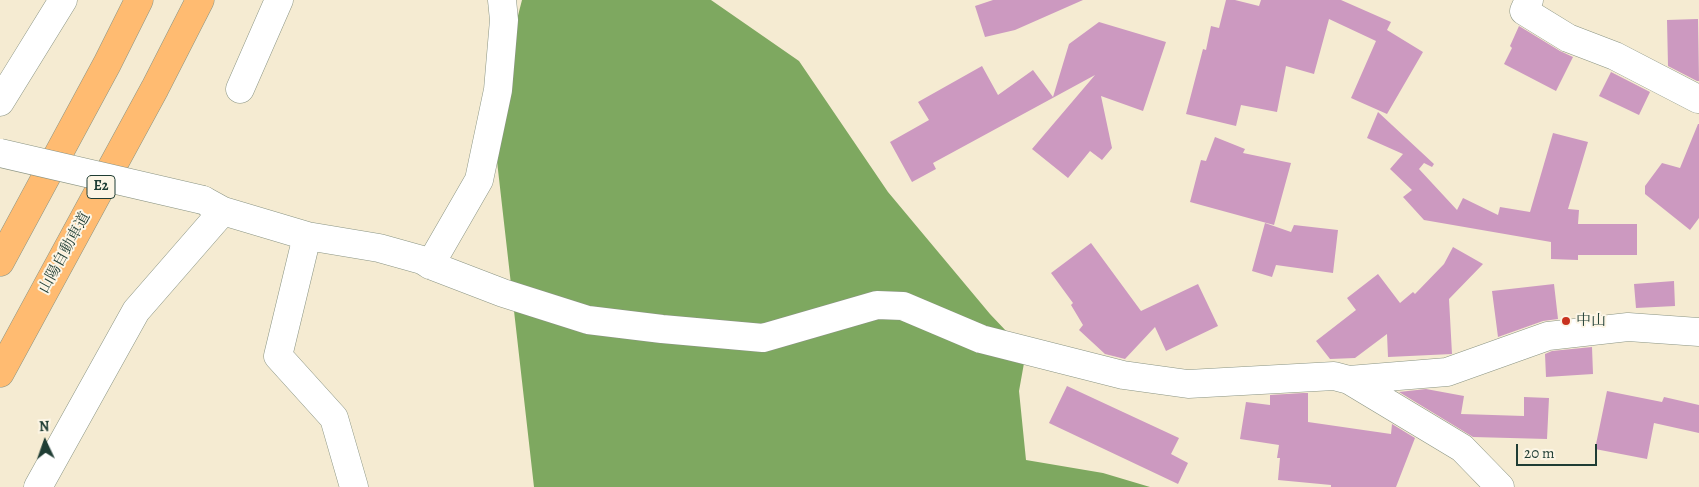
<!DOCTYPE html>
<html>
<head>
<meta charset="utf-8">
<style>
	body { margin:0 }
	#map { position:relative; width:1699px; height:487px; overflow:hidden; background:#f5ebd2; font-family:Alegreya,serif }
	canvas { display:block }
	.north { position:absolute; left:20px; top:417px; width:50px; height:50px; -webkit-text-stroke:4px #fcf5e5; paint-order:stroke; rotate:357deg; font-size:14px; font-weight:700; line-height:20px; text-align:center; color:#1f3d34 }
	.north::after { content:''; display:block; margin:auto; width:18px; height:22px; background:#1f3d34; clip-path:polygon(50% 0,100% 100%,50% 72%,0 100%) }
	.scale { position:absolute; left:1516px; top:444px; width:81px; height:22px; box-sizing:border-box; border:2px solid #1f3d34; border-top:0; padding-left:6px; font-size:15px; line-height:18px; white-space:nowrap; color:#1f3d34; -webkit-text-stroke:4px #fcf5e5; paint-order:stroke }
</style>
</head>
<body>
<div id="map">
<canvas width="1699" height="487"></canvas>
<div class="north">N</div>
<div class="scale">20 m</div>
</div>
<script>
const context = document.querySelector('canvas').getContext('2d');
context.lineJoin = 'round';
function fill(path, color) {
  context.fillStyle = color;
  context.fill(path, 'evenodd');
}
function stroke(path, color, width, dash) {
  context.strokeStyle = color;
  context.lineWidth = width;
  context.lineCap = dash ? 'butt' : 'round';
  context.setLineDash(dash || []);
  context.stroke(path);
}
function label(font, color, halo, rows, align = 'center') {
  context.font = font + ' Alegreya,"Noto Serif JP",serif';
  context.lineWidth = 4;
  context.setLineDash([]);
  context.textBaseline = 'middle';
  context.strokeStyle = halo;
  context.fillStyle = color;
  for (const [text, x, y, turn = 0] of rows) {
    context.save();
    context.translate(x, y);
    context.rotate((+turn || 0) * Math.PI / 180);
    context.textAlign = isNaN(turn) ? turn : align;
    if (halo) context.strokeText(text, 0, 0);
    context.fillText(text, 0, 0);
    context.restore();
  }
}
const forest = new Path2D(`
	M522 0H711L799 61 888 192 990 314 1026 352 1019 391 1026 460 1103 473 1150 487H534L492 117Z`);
const building = new Path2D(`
	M993 0H1083L1015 30 985 37 975 6Z
	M1226 0H1235L1259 6 1261 0H1341L1391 22 1387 30 1423 52 1387 114 1351 98 1376 41 1329 19 1314 74 1286 66 1277 112 1241 105 1236 126 1186 114 1203 49 1206 50 1211 26 1219 28Z
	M1698 19 1699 81H1697L1668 66 1667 20Z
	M1099 22 1166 42 1143 111 1101 96 1112 148 1102 160 1090 151 1068 178 1032 149 1095 75 933 163 936 169 912 182 890 142 929 120 918 102 982 66 998 95 1033 70 1053 97 1069 44Z
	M1519 26 1560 51 1573 57 1556 91 1504 64 1512 48 1510 46Z
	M1611 72 1650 92 1639 115 1599 96Z
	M1378 112 1434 164 1432 167 1424 163 1419 169 1457 210 1463 198 1498 215 1500 207 1530 212 1553 133 1588 142 1568 209 1579 210 1578 224H1637V255H1578V260L1551 259V242L1424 220 1403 197 1412 190 1390 169 1403 154 1367 138Z
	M1698 124H1699V218L1690 230 1645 194V186L1662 163 1680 168Z
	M1215 137 1245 149 1243 153 1291 163 1274 225 1190 202 1201 160 1206 161Z
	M1265 223 1291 232 1294 225 1338 230 1333 273 1276 265 1272 277 1252 271Z
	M1091 243 1141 311 1198 284 1218 326 1166 351 1155 327 1125 359 1105 354 1079 330 1083 325 1071 305 1073 303 1051 273Z
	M1453 247 1483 264 1449 299 1452 354 1388 357 1387 334 1355 358 1330 359 1316 341 1356 310 1347 298 1378 274 1400 303 1413 292 1415 294 1444 264Z
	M1674 281 1675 306 1636 308 1634 284Z
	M1554 284 1558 319 1543 321 1498 337 1492 291Z
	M1592 347 1593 374 1546 377 1545 354 1552 351Z
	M1067 386 1179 438 1171 454 1188 463 1178 484 1049 423Z
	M1426 389 1464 396 1461 414 1524 416V397L1549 398 1547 439 1473 437 1399 392Z
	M1607 391 1662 402 1664 397 1699 405V433L1654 423 1647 459 1595 449Z
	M1303 393H1308V422L1391 434 1392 424 1415 438 1396 487H1331V485L1278 480 1280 458H1277L1279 445 1240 439 1246 402 1270 405V395Z`);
const minor = new Path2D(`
	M1529 0 1524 11 1568 38 1615 56 1698 99 1699 98
	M240 89 279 0
	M0 102 63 0
	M203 200 223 211 307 236 379 248 422 260 430 265 503 293 588 320 662 329 763 338 877 305 903 306 981 339 1123 375 1188 384 1334 376 1349 380 1447 372 1548 336 1628 327 1699 332
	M307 236 278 356 334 418 354 487
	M430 265 479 180 498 90 504 20 502 0
	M1349 380 1462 448 1500 487
	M38 487 136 311 223 211`);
const highway = new Path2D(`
	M0 262 107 64 139 0
	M0 373 155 88 200 0`);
const minorBridge = new Path2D(`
	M0 153 203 200`);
const markers = [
	[1566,321,5,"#c8321e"]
];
const shields = [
	[101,187,28]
];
const shieldNames = [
	["E2",101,187]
];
const streetNames = [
	["山陽自動車道",65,253,-61]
];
const poiNames = [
	["中山",1576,321]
];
fill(forest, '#7ea860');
fill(building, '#cc99c0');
stroke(minor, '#8a9483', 29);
stroke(highway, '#8a9483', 29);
stroke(minor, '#fff', 28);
stroke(highway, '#ffbb71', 28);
stroke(minorBridge, '#8a9483', 29, []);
stroke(minorBridge, '#fff', 28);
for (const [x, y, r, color] of markers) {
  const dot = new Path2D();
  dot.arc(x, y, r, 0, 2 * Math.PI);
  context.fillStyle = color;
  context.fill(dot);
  stroke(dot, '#fcf5e5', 2);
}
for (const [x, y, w] of shields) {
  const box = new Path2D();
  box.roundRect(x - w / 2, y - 11.5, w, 23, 4);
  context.fillStyle = '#fcf5e5';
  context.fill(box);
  stroke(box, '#1f3d34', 1);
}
label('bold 14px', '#1f3d34', null, shieldNames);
label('15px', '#1f3d34', '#fcf5e5', streetNames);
label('15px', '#1f3d34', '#fcf5e5', poiNames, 'left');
</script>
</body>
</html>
